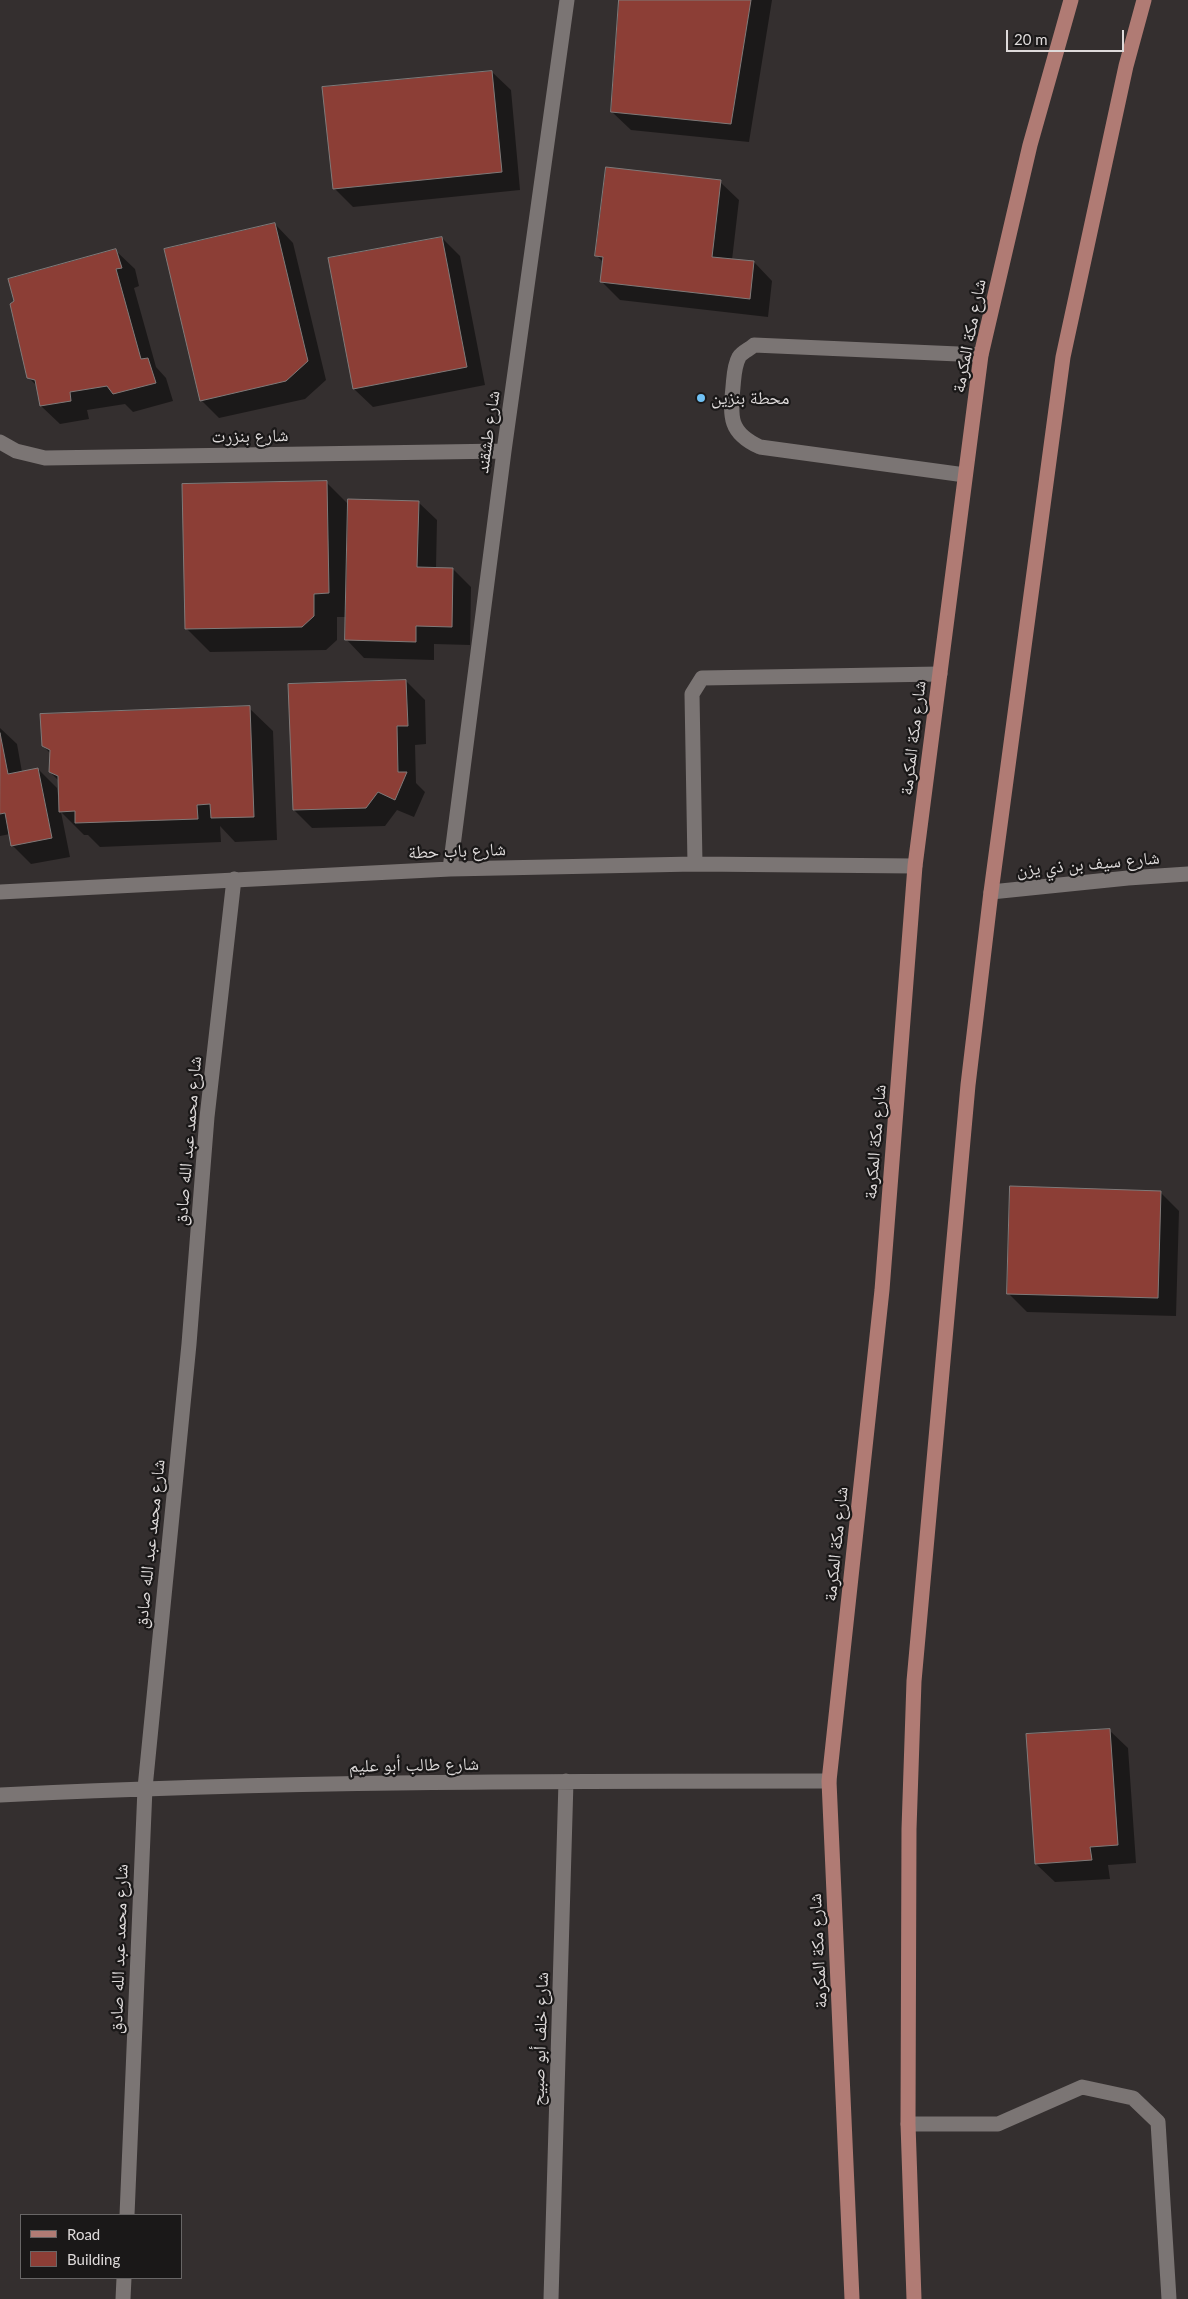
<!DOCTYPE html>
<html>
<head>
<meta charset="utf-8">
<style>
	body { margin:0 }
	#map { position:relative; width:1188px; height:2299px; overflow:hidden; background:#342f2f; font-family:Lato,sans-serif }
	canvas { display:block }
	.legend { position:absolute; left:20px; top:2214px; width:162px; height:65px; box-sizing:border-box; background:#1a1818; border:1px solid #686666; margin:0; padding:6px 9px; list-style:none; font-size:15px; color:#dedada }
	.legend li { display:flex; align-items:center; gap:10px; height:25px }
	.legend b { width:25px; border:1px solid #686666 }
	.scale { position:absolute; left:1006px; top:30px; width:118px; height:22px; box-sizing:border-box; border:2px solid #dedada; border-top:0; padding-left:6px; font-size:15px; line-height:18px; white-space:nowrap; color:#dedada; -webkit-text-stroke:4px #1a1818; paint-order:stroke }
</style>
</head>
<body>
<div id="map">
<canvas width="1188" height="2299"></canvas>
<ul class="legend">
<li><b style="height:6px;background:#b07b74"></b>Road</li>
<li><b style="height:14px;background:#8c3e36"></b>Building</li>
</ul>
<div class="scale">20 m</div>
</div>
<script>
const context = document.querySelector('canvas').getContext('2d');
context.lineJoin = 'round';
function fill(path, color) {
  context.fillStyle = color;
  context.fill(path, 'evenodd');
}
function stroke(path, color, width, dash) {
  context.strokeStyle = color;
  context.lineWidth = width;
  context.lineCap = dash ? 'butt' : 'round';
  context.setLineDash(dash || []);
  context.stroke(path);
}
function label(font, color, halo, rows, align = 'center') {
  context.font = font + ' Lato,"Noto Naskh Arabic",sans-serif';
  context.lineWidth = 4.5;
  context.setLineDash([]);
  context.textBaseline = 'middle';
  context.strokeStyle = halo;
  context.fillStyle = color;
  for (const [text, x, y, turn = 0] of rows) {
    context.save();
    context.translate(x, y);
    context.rotate((+turn || 0) * Math.PI / 180);
    context.textAlign = isNaN(turn) ? turn : align;
    if (halo) context.strokeText(text, 0, 0);
    context.fillText(text, 0, 0);
    context.restore();
  }
}
const shadow = new Path2D(`
	M620 0H772L749 142 631 130 612 112Z
	M492 72 511 90 520 190 353 207 334 188Z
	M720 182 739 200 732 260 754 262 772 281 768 317 620 300 601 281 603 262 597 256Z
	M275 224 293 243 326 380 305 399 219 418 201 400Z
	M442 238 460 256 485 385 373 407 354 389Z
	M116 251 135 269 139 286 134 288 156 367 166 378 173 401 133 412 125 404 87 410 89 419 60 424 41 406 38 387 28 377Z
	M326 482 349 505 418 502 437 520 436 568 453 569 471 587 470 645 434 644V660L364 658 346 639V617H337V640L326 650 210 652 186 628Z
	M406 681 425 700 426 744 415 745 416 783 425 792 414 817 397 810 385 826 312 828 294 810Z
	M249 708 273 731 277 840 235 842 220 826 221 842 100 847 88 835H84L61 812 70 857 31 864 12 845 10 834 0 836V728L17 744 22 772 38 769 57 788 58 796 59 781 50 772 51 754 43 746Z
	M1160 1192 1179 1211 1176 1316 1027 1312 1008 1293Z
	M1109 1730 1128 1748 1136 1863 1108 1865 1110 1879 1055 1882 1036 1864Z`);
const building = new Path2D(`
	M619 0H751L731 124 611 112Z
	M492 71 502 172 333 189 322 87Z
	M606 167 721 180 712 257 754 261 750 299 600 282 603 257 595 256Z
	M275 223 308 361 286 381 200 401 164 249Z
	M442 237 467 367 353 389 328 258Z
	M116 249 122 268 116 269 141 359 148 358 156 383 113 394 107 386 70 392 71 401 40 406 35 380 27 378 10 304 14 301 8 279Z
	M327 481 329 593 314 594V616L302 627 185 629 182 484Z
	M348 499 419 501 417 567 453 568 452 627 416 626V642L345 640Z
	M406 680 408 726H397L398 772H407L395 800 378 792 366 808 293 810 288 684Z
	M250 706 254 817 211 818 210 804 197 805 198 819 75 823V811L59 812 58 776 49 772 50 750 42 746 40 714Z
	M0 733 8 774 38 768 52 838 11 846 5 813 0 814Z
	M1010 1186 1161 1191 1158 1298 1007 1294Z
	M1110 1729 1118 1845 1090 1847 1092 1860 1035 1864 1026 1734Z`);
const minor = new Path2D(`
	M0 442 16 451 45 458 504 451
	M965 475 760 447C729 433 730 417 733 387 734 377 734 366 739 357 742 352 750 349 754 345L981 355
	M695 864 692 694 702 678 940 674
	M450 869 504 451 567 0
	M0 892 450 869 695 864 915 866
	M991 892 1128 878 1188 874
	M0 1795C276 1781 553 1781 829 1781
	M908 2124H998L1082 2087 1133 2098 1158 2122 1169 2299
	M127 2215 145 1788 189 1344 207 1117 234 879
	M123 2299 124 2278
	M551 2299 566 1781`);
const major = new Path2D(`
	M852 2299 829 1781 882 1290 915 866 981 355 1030 145 1071 0
	M914 2299 908 2124 909 1829 914 1681 968 1085 991 892 1063 357 1126 66 1144 0`);
const markers = [
	[701,398,5,"#70c1f4"]
];
const streetNames = [
	["شارع مكة المكرمة",969,336,-79],
	["شارع طشقند",488,432,-82],
	["شارع بنزرت",250,436,-1],
	["شارع مكة المكرمة",913,738,-83],
	["شارع باب حطة",457,851,-2],
	["شارع سيف بن ذي يزن",1088,864,-5],
	["شارع محمد عبد الله صادق",188,1141,-85],
	["شارع مكة المكرمة",875,1142,-85],
	["شارع محمد عبد الله صادق",150,1544,-84],
	["شارع مكة المكرمة",836,1544,-84],
	["شارع طالب أبو عليم",414,1765,-1],
	["شارع محمد عبد الله صادق",119,1949,-88],
	["شارع مكة المكرمة",818,1951,-93],
	["شارع خلف أبو صبيح",540,2039,-88]
];
const poiNames = [
	["محطة بنزين",711,398]
];
fill(shadow, '#0007');
fill(building, '#8c3e36');
stroke(building, '#7f7a79', 1);
stroke(minor, '#7b7574', 15);
stroke(major, '#b07b74', 15);
for (const [x, y, r, color] of markers) {
  const dot = new Path2D();
  dot.arc(x, y, r, 0, 2 * Math.PI);
  context.fillStyle = color;
  context.fill(dot);
  stroke(dot, '#1a1818', 2);
}
label('18px', '#dedada', '#1a1818', streetNames);
label('18px', '#dedada', '#1a1818', poiNames, 'left');
</script>
</body>
</html>
